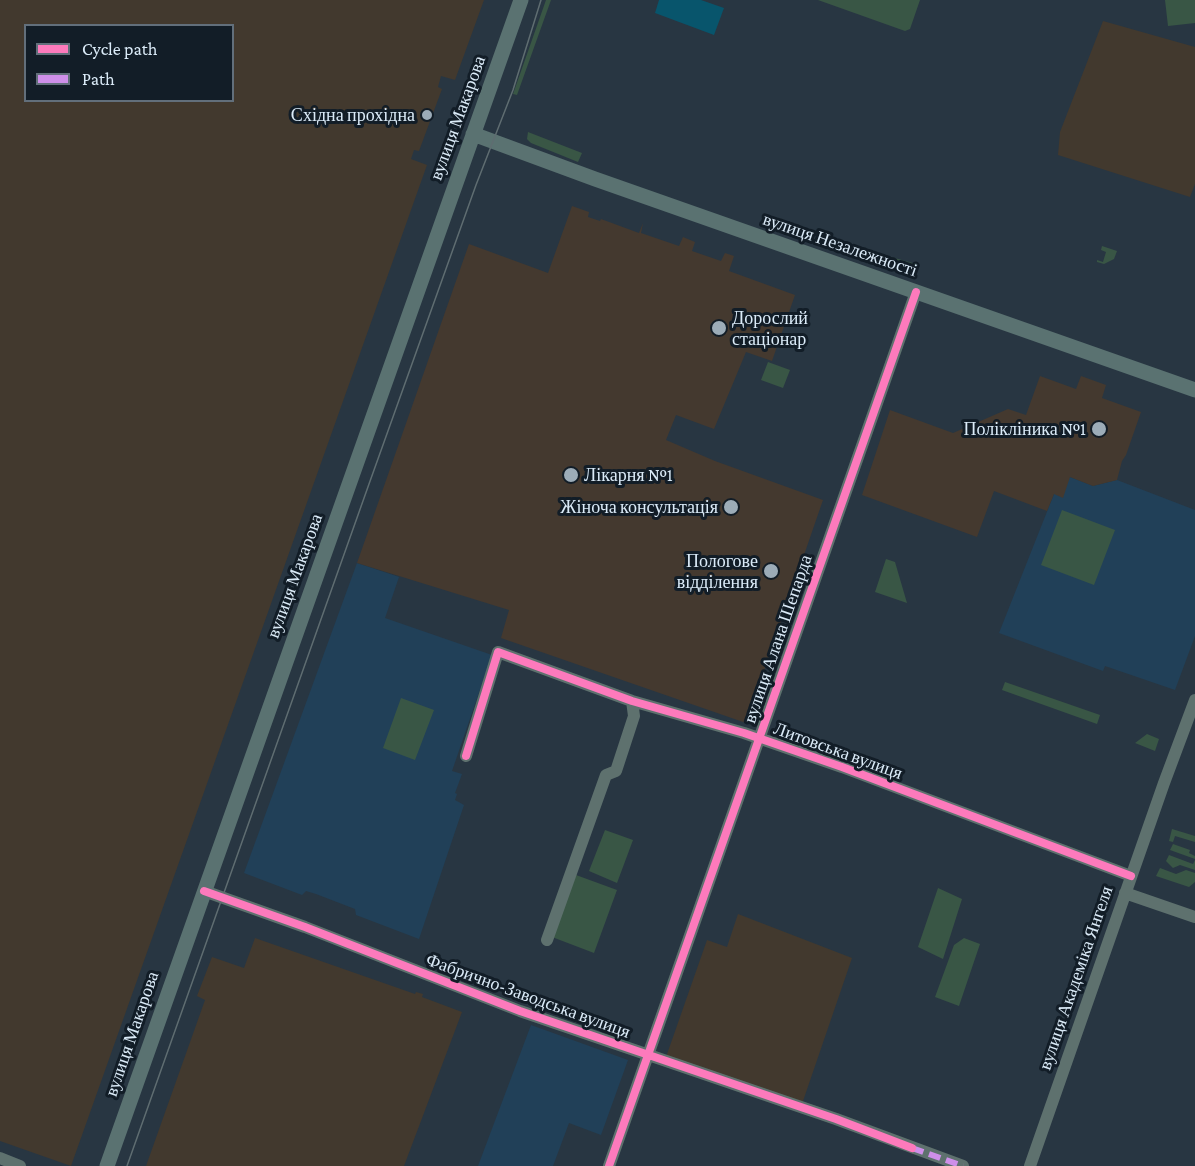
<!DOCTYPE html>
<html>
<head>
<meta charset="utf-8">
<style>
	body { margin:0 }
	#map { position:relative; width:1195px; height:1166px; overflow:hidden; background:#283642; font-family:"Crimson Pro",serif }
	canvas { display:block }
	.legend { position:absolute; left:24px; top:24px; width:210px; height:78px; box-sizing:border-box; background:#121d27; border:2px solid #626f7b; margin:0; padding:8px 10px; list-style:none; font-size:18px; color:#dbebf8 }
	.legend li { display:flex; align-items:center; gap:12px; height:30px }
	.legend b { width:30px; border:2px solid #626f7b }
</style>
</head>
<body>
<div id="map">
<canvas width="1195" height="1166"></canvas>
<ul class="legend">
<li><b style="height:8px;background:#fd7abc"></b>Cycle path</li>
<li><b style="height:8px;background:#ce8fe9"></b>Path</li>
</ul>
</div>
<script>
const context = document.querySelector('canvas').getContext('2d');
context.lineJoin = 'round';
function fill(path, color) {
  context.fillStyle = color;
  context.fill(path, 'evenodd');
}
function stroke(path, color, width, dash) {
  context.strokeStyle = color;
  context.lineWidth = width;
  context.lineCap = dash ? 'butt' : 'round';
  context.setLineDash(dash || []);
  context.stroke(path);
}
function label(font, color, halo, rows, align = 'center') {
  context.font = font + ' "Crimson Pro",serif';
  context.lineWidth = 6;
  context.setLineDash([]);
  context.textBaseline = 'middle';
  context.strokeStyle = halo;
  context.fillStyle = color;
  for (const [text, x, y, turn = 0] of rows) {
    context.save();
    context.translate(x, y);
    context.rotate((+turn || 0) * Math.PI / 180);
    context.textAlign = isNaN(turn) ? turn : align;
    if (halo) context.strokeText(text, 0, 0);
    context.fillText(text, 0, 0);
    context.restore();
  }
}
const built = new Path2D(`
	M1070 477 1093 486 1117 480 1195 510V636L1175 690 1105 666 1103 671 999 633 1054 494Z
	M357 563 399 577 385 618 492 655 452 771 462 774 455 793 457 794 455 800 464 805 419 939 356 915 355 909 316 894 306 891 302 895 244 873Z
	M531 1025 628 1060 601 1135 569 1123 553 1166H478Z`);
const industrial = new Path2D(`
	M0 0H484L455 80 441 76 438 87 442 89 419 151 414 150 411 159 427 165 71 1166 0 1141ZM26 26H232V100H26Z
	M1103 21 1195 47V184L1190 197 1058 155 1060 132Z
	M738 914 852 958 802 1104 666 1057 707 940 727 947Z
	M255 938 415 994 416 992 423 994 422 997 462 1012 404 1166H146L205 1000 197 996 212 957 244 968Z`);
const medical = new Path2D(`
	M572 206 589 212 588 217 600 221 601 219 639 233 643 223 641 233 679 246 683 237 695 242 692 251 721 261 725 253 734 256 729 271 795 295 772 361 746 352 714 429 676 415 666 440 715 461 823 500 746 723 501 638 509 610 357 563 469 244 548 273Z
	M1040 376 1076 389 1081 376 1106 385 1102 398 1141 412 1126 455 1122 461 1117 480 1093 486 1070 477 1063 498 1054 494 1047 511 994 491 977 537 862 495 890 410 953 433 1008 409 1026 415Z`);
const green = new Path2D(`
	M546 0H551L517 95 513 94Z
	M818 0H920L910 29 905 31Z
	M1165 0H1195V23L1168 26Z
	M528 132 582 153 578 162 531 143 527 139Z
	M1102 246 1117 251 1114 259 1104 264 1097 262V260L1103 262 1106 252 1101 250Z
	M884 255 916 264 914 271 882 259Z
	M768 362 790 370 783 388 761 380Z
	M1062 510 1115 530 1094 585 1041 565Z
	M886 559 895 562 907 603 875 592Z
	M1005 682 1100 715 1097 724 1002 690Z
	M401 698 434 710 415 760 383 748Z
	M1147 734 1159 739 1155 751 1135 743Z
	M1172 829 1195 836V842L1175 836 1173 842 1169 841Z
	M605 830 633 840 617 883 589 871Z
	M1173 844 1190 850 1189 853 1195 856V859L1170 850Z
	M1169 855 1193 864 1195 860V870L1180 865 1173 868 1166 861Z
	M1160 868 1176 874 1186 870 1195 873V882L1189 887 1156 876Z
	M576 875 617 890 594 953 552 937Z
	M938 888 962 899 943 959 918 947Z
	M964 938 980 944 959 1006 935 997 954 945Z`);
const water = new Path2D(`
	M659 0H701L724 8 714 35 655 13Z`);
const minor = new Path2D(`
	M466 756 498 652 632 701 744 733 842 767 1131 876
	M204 891 305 927 520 1011 836 1119 963 1166
	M1125 893 1195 917
	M547 940 606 775 616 771 634 716 632 701
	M0 1158 20 1166
	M609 1166 916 292
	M1030 1166 1164 783 1195 700`);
const major = new Path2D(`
	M473 134 595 179 1195 390
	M107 1166 521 0`);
const tram = new Path2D(`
	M127 1166 369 484 476 185 513 90 541 0`);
const quiet = new Path2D(`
	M912 1148 963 1166`);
const cycleway = new Path2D(`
	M466 756 498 652 632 701 744 733 842 767 1131 876
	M204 891 305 927 520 1011 836 1119 912 1148
	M609 1166 916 292`);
const markers = [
	[427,115,6,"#9cacb8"],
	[719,328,8,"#9cacb8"],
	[1099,429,8,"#9cacb8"],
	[571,475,8,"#9cacb8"],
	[731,507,8,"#9cacb8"],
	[771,571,8,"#9cacb8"]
];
const poiNames = [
	["Східна прохідна",415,115],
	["Дорослий",732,318,"left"],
	["стаціонар",732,339,"left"],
	["Полікліника №1",1086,429],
	["Лікарня №1",584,475,"left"],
	["Жіноча консультація",718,507],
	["Пологове",758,561],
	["відділення",758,582]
];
const streetNames = [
	["вулиця Макарова",458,118,-70],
	["вулиця Незалежності",840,245,19],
	["вулиця Макарова",295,576,-70],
	["вулиця Алана Шепарда",778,639,-71],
	["Литовська вулиця",838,751,20],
	["вулиця Академіка Янгеля",1076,978,-71],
	["Фабрично-Заводська вулиця",528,996,20],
	["вулиця Макарова",132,1034,-71]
];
fill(built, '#214058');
fill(industrial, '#42392e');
fill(medical, '#44392f');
fill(green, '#395645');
fill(water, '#08556c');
stroke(minor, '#5e716e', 12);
stroke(major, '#5a7271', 15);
stroke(tram, '#5f6d71', 1.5);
stroke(quiet, '#ce8fe9', 6, [12, 6]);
stroke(cycleway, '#fd7abc', 8);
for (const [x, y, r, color] of markers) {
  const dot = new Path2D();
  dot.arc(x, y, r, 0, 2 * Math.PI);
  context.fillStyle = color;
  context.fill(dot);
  stroke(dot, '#121d27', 2);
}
label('18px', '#dbebf8', '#121d27', poiNames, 'right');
label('18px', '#dbebf8', '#121d27', streetNames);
</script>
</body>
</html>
